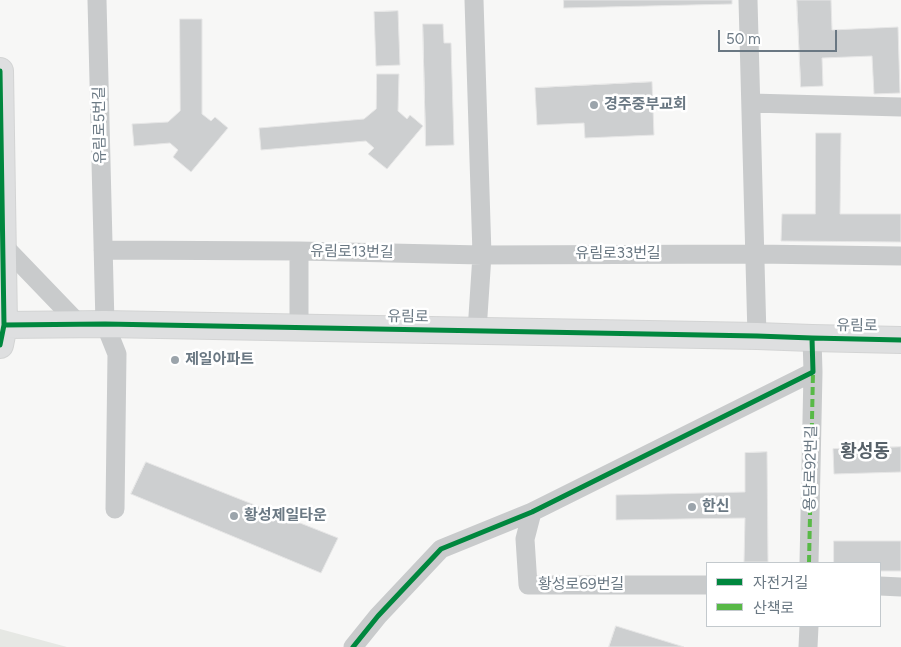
<!DOCTYPE html>
<html>
<head>
<meta charset="utf-8">
<style>
	body { margin:0 }
	#map { position:relative; width:901px; height:647px; overflow:hidden; background:#f7f7f6; font-family:Figtree,"Noto Sans KR",sans-serif }
	canvas { display:block }
	.legend { position:absolute; left:706px; top:562px; width:175px; height:65px; box-sizing:border-box; background:#fff; border:1px solid #c3c9cd; margin:0; padding:6px 9px; list-style:none; font-size:15px; color:#6a7883 }
	.legend li { display:flex; align-items:center; gap:10px; height:25px }
	.legend b { width:25px; border:1px solid #c3c9cd }
	.scale { position:absolute; left:718px; top:30px; width:119px; height:22px; box-sizing:border-box; border:2px solid #6a7883; border-top:0; padding-left:6px; font-size:15px; line-height:18px; white-space:nowrap; color:#6a7883; -webkit-text-stroke:4px #fff; paint-order:stroke }
</style>
</head>
<body>
<div id="map">
<canvas width="901" height="647"></canvas>
<ul class="legend">
<li><b style="height:6px;background:#00873e"></b>자전거길</li>
<li><b style="height:6px;background:#58b947"></b>산책로</li>
</ul>
<div class="scale">50 m</div>
</div>
<script>
const context = document.querySelector('canvas').getContext('2d');
context.lineJoin = 'round';
function fill(path, color) {
  context.fillStyle = color;
  context.fill(path, 'evenodd');
}
function stroke(path, color, width, dash) {
  context.strokeStyle = color;
  context.lineWidth = width;
  context.lineCap = dash ? 'butt' : 'round';
  context.setLineDash(dash || []);
  context.stroke(path);
}
function label(font, color, halo, rows, align = 'center') {
  context.font = font + ' Figtree,"Noto Sans KR",sans-serif';
  context.lineWidth = 5;
  context.setLineDash([]);
  context.textBaseline = 'middle';
  context.strokeStyle = halo;
  context.fillStyle = color;
  for (const [text, x, y, turn = 0] of rows) {
    context.save();
    context.translate(x, y);
    context.rotate((+turn || 0) * Math.PI / 180);
    context.textAlign = isNaN(turn) ? turn : align;
    if (halo) context.strokeText(text, 0, 0);
    context.fillText(text, 0, 0);
    context.restore();
  }
}
const green = new Path2D(`
	M0 629 67 647H0Z`);
const building = new Path2D(`
	M564 0H732V4L564 8Z
	M797 0H831L832 30 898 27 900 93 874 94 872 56 822 58 823 86 801 87Z
	M398 11 400 65 376 66 374 12Z
	M180 19H202V114L211 121 215 117 228 128 191 172 173 157 178 150 170 143 134 146 132 124 168 122 180 111Z
	M423 24H443L444 43H451L454 145 426 146Z
	M377 74H399L398 111 407 119 410 115 423 126 387 169 368 154 374 148 366 141 261 150 259 128 364 119 376 109Z
	M652 82 654 135 585 138 584 123 537 125 535 88Z
	M816 133H841L840 214H901V242L781 241 782 214H815Z
	M901 447V472L834 474 833 449Z
	M767 452 768 562H744L745 518 616 520V495L745 492V453Z
	M146 462 338 538 321 573 131 494Z
	M834 541H901V571H880V563H834Z
	M616 626 684 647H609Z`);
const street = new Path2D(`
	M97 0 105 324 117 354 115 509
	M474 0 482 255 477 331
	M748 0 757 336
	M751 103 901 107
	M3 245 79 324
	M103 250 299 251
	M299 327V251L482 255 755 254 901 256
	M532 512 525 539 528 585H707
	M809 563 813 372
	M880 586 901 587
	M353 647 378 616 441 549 532 512 813 372 812 338
	M808 647 809 626`);
const secondary = new Path2D(`
	M0 71 4 325 0 345
	M4 325 105 324 757 336 812 338 901 340`);
const quiet = new Path2D(`
	M809 563 813 372`);
const cycleway = new Path2D(`
	M0 71 4 325 0 345
	M4 325 105 324 757 336 812 338 901 340
	M353 647 378 616 441 549 532 512 813 372 812 338`);
const markers = [
	[594,105,5,"#9ba4ab"],
	[175,360,5,"#9ba4ab"],
	[692,507,5,"#9ba4ab"],
	[234,516,5,"#9ba4ab"]
];
const poiNames = [
	["경주중부교회",604,105],
	["제일아파트",185,360],
	["한신",702,507],
	["황성제일타운",244,516]
];
const streetNames = [
	["유림로5번길",100,125,-91],
	["유림로13번길",352,252,1],
	["유림로33번길",618,254],
	["유림로",408,317,1],
	["유림로",857,326,1],
	["용담로92번길",811,468,-89],
	["황성로69번길",581,585]
];
const quarterNames = [
	["황성동",865,452]
];
fill(green, '#e6e8e4');
fill(building, '#cdcfd0');
stroke(building, '#e6e6e6', 1);
stroke(secondary, '#d3d4d4', 28);
stroke(street, '#c9cbcc', 19);
stroke(secondary, '#dedfe0', 26);
stroke(quiet, '#58b947', 4, [8, 4]);
stroke(cycleway, '#00873e', 5);
for (const [x, y, r, color] of markers) {
  const dot = new Path2D();
  dot.arc(x, y, r, 0, 2 * Math.PI);
  context.fillStyle = color;
  context.fill(dot);
  stroke(dot, '#fff', 2);
}
label('bold 15px', '#6a7883', '#fff', poiNames, 'left');
label('15px', '#6a7883', '#fff', streetNames);
label('bold 18px', '#576169', '#fff', quarterNames);
</script>
</body>
</html>
